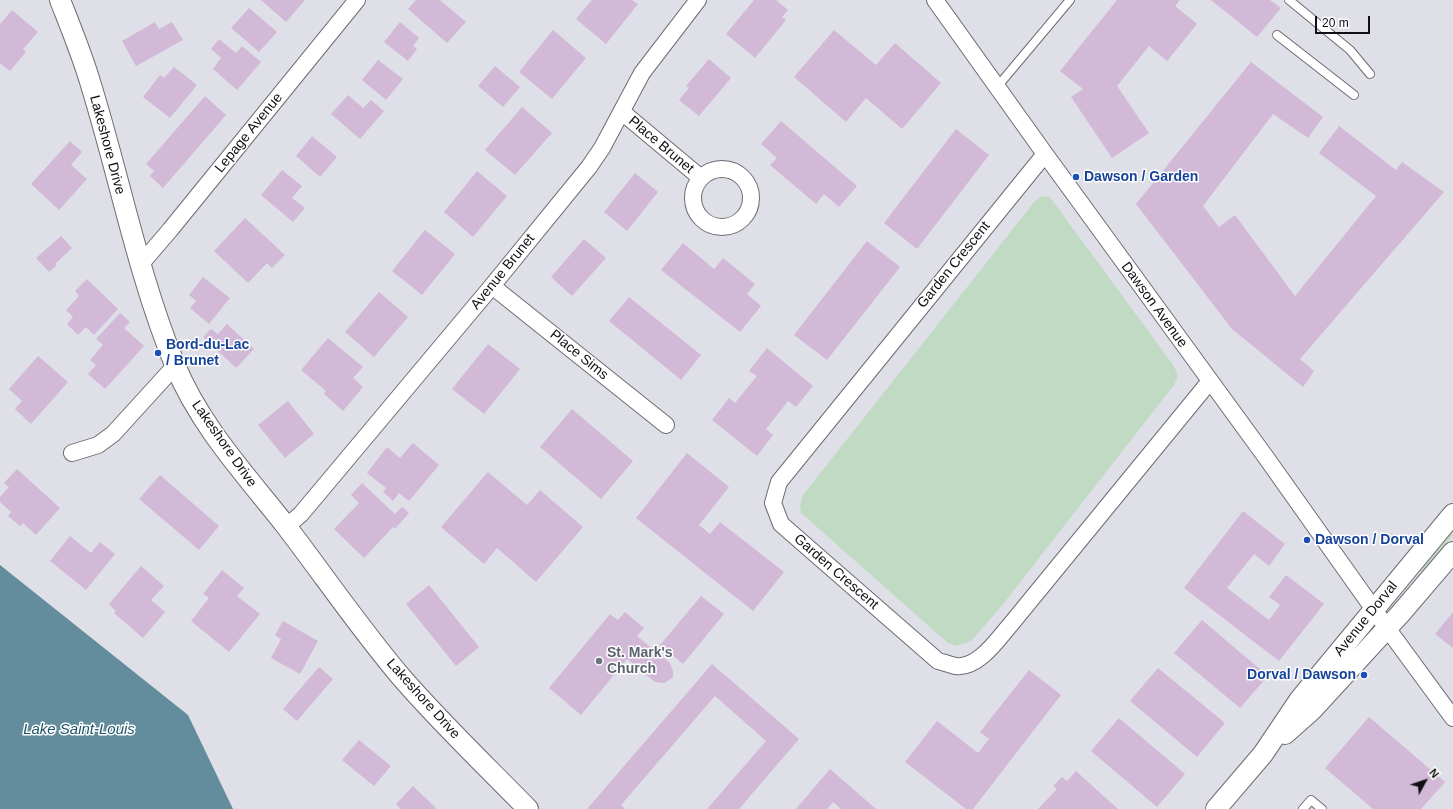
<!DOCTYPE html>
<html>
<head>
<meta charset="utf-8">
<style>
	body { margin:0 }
	#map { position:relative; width:1453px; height:809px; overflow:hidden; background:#dfdfe8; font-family:Arial,sans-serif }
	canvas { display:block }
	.north { position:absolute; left:1405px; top:761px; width:40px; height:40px; -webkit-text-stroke:3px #fff; paint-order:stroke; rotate:50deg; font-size:11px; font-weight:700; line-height:16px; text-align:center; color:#101013 }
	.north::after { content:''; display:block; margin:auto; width:14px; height:18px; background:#101013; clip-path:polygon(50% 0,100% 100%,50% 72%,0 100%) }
	.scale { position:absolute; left:1315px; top:16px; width:55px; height:18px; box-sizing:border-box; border:2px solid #101013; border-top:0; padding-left:5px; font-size:12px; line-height:14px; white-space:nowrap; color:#101013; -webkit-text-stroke:3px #fff; paint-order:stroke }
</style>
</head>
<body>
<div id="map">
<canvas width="1453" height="809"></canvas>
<div class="north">N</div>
<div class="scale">20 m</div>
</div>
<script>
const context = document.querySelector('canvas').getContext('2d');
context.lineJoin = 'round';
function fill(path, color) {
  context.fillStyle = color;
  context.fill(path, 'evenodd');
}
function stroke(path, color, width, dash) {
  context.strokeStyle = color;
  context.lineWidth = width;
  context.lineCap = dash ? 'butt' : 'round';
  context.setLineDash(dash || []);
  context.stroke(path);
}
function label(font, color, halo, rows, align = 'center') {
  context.font = font + ' Arial,sans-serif';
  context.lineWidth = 3;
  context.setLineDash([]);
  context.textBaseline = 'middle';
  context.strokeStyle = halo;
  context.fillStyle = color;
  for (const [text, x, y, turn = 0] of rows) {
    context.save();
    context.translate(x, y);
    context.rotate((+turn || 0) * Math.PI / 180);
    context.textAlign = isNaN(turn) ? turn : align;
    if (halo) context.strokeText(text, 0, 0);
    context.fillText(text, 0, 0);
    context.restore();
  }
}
const green = new Path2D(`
	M1049 196 1174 366 1178 376 1174 385 1000 608 971 641 957 646 948 643 801 513 800 505 803 495 1035 201 1040 197Z
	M1452 531 1453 535 1422 572 1419 569Z`);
const water = new Path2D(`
	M0 565 188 715 233 809H0Z`);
const building = new Path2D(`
	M261 0H305L286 22Z
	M416 0H440L466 22 447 43 408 9Z
	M592 0H632L638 4 606 44 576 19Z
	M754 0H776L788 10 782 17 786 20 755 58 726 34Z
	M1117 0H1180L1175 6 1197 24 1167 61 1149 46 1117 86 1149 133 1112 158 1071 97 1083 89 1060 71Z
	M1211 0H1270L1281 8 1257 37Z
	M249 8 277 32 259 52 231 28Z
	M12 10 38 32 23 49 26 52 10 71 0 63V24Z
	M155 22 159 29 172 22 183 40 136 66 122 41Z
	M400 22 419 38 413 46 417 49 408 61 384 42Z
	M553 30 586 58 552 99 519 72Z
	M834 30 876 65 895 43 941 83 902 129 866 98 846 122 794 77Z
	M219 39 236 53 242 46 261 62 237 90 213 69 221 58 211 49Z
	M709 59 731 78 699 116 679 100 689 88 686 86Z
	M378 60 403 79 386 100 362 80Z
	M1251 62 1323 117 1308 138 1273 114 1203 206 1219 227 1235 215 1295 296 1376 196 1319 153 1339 126 1396 170 1402 162 1444 192 1300 359 1314 371 1303 387 1232 329 1136 204Z
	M495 66 520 87 503 107 478 86Z
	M174 67 197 85 170 118 143 97 160 75 164 78Z
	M348 95 363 108 371 100 384 111 360 139 331 114Z
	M205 96 226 115 163 188 150 176 154 171 146 164Z
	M522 107 552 133 515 175 485 150Z
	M781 121 857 186 839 207 824 194 816 204 770 165 777 158 761 144Z
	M956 129 989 155 917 249 884 223Z
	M312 136 337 157 320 177 296 156Z
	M70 141 82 152 71 165 87 179 59 210 31 184Z
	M282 170 302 186 292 198 305 208 293 222 261 195Z
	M477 171 507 196 473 237 444 212Z
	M635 173 658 192 627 231 604 212Z
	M245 218 285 255 272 268 267 263 248 283 214 251Z
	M425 230 455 254 422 295 392 271Z
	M61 236 72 248 55 264 57 265 49 272 36 258Z
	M584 239 606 258 572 296 551 277Z
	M867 241 900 267 827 360 794 335Z
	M683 243 714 269 723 258 755 284 747 294 761 306 740 332 661 270Z
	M203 277 230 298 209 324 190 308 196 301 189 295Z
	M87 279 118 309 94 335 86 327 78 335 67 324 73 317 66 310 79 296 75 291Z
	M379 292 408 317 374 357 345 332Z
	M629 297 701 355 681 380 609 321Z
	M120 313 130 322 124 328 144 346 105 389 88 374 96 365 90 360 103 345 96 339Z
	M227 324 254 349 236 368 203 337 211 329 218 334Z
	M328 338 363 367 353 378 363 387 343 411 324 394 326 391 301 370Z
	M488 344 520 369 484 414 452 389Z
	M767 348 813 386 796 407 788 401 766 429 773 435 757 456 712 420 729 398 735 403 757 376 749 371Z
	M38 356 68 382 31 424 15 409 22 401 9 389Z
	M288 401 314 434 285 458 258 425Z
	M572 409 633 461 601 499 540 447Z
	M413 443 439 465 409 501 399 493 393 501 383 492 386 488 367 473 387 447 400 458Z
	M687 453 729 487 699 525 710 534 720 522 784 572 753 611 636 518Z
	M17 469 60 508 36 535 23 523 20 526 8 516 11 512 0 502V497L9 487 4 483Z
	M488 472 527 505 540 490 583 527 536 582 497 548 484 564 441 527Z
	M160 475 219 526 199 550 139 499Z
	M362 483 395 514 402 507 409 513 395 529 393 527 364 558 334 529 359 503 351 495Z
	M1243 511 1285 544 1269 566 1254 554 1227 588 1269 620 1280 605 1269 597 1286 575 1324 604 1279 661 1184 588Z
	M70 536 91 553 100 542 115 554 86 590 50 561Z
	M141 566 164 586 151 600 165 612 143 638 114 613 116 611 109 604Z
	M222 570 244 588 237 596 260 614 229 652 191 621 209 598 203 594Z
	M429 585 479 647 456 666 406 604Z
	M701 596 724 614 683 664 660 645Z
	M625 612 644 628 637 636 670 663 673 671V677L665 683 655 682 627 659 581 715 549 688 610 614 618 620Z
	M1453 612V648L1435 634Z
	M1202 620 1268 676 1240 708 1174 653Z
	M283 621 318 641 300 674 271 658 281 639 275 635Z
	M712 664 799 739 739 809H707L766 741 715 696 621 805 625 809H587Z
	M319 667 333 679 297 721 283 709Z
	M1158 668 1225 723 1197 757 1130 701Z
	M1029 670 1061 695 973 809H966L905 762 937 721 978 753 989 739 980 732Z
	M1369 717 1445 782 1421 809H1373L1325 768Z
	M1119 718 1185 774 1157 807 1091 751Z
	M359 740 391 766 374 786 342 760Z
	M830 769 876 809H841L833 802 827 809H796Z
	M1076 771 1118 809H1038L1057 789 1053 786 1062 777 1067 781Z
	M413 786 437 809H401L396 804Z`);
const service = new Path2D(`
	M1289 0 1350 50 1370 74
	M1277 35 1354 95
	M997 87 1070 0
	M1303 809 1311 800 1322 809`);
const minor = new Path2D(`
	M935 0 1045 154 1265 456 1387 628 1453 718
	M622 112 701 178
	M1045 154 779 482 773 503 781 524 938 661C943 662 950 665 956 666 978 669 998 639 1011 624L1210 381
	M693 198a29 29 0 1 1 58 0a29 29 0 1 1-58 0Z
	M140 265 170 230 357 0
	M492 286 666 425
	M72 453 98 445 113 434 175 366
	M286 527 301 514 492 286 589 167 602 148 642 73 698 0`);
const tertiary = new Path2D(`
	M60 0C71 28 83 57 91 85 120 179 138 275 175 365 200 426 246 475 286 526 325 577 361 630 402 678 442 724 486 766 528 809
	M1285 734 1312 710 1401 613 1453 552
	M1216 809 1263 754 1300 699 1453 514`);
const markers = [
	[1076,177,4,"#1a4fb4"],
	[158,353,4,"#1a4fb4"],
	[1307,540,4,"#1a4fb4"],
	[599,661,4,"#6b7280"],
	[1364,675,4,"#1a4fb4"]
];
const streetNames = [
	["Lepage Avenue",249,133,-51],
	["Lakeshore Drive",107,145,75],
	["Place Brunet",661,145,40],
	["Garden Crescent",954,265,-51],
	["Avenue Brunet",503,272,-51],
	["Dawson Avenue",1154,305,54],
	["Place Sims",579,355,39],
	["Lakeshore Drive",224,444,55],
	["Garden Crescent",836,572,41],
	["Avenue Dorval",1366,619,-51],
	["Lakeshore Drive",423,699,48]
];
const transitNames = [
	["Dawson / Garden",1084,177],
	["Bord-du-Lac",166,345],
	["/ Brunet",166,361],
	["Dawson / Dorval",1315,540],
	["Dorval / Dawson",1356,675,"right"]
];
const worshipNames = [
	["St. Mark's",607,653],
	["Church",607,669]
];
const waterNames = [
	["Lake Saint-Louis",79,730]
];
fill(green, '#c1dac4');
fill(water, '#638d9c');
fill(building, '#d2b9d8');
stroke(service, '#6c6c74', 10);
stroke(minor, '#6c6c74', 18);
stroke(tertiary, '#6c6c74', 22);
stroke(service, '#fff', 8);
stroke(minor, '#fff', 16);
stroke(tertiary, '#fff', 20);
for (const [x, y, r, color] of markers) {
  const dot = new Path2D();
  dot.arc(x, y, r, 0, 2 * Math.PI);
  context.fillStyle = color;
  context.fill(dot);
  stroke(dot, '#fff', 1.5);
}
label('14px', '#101013', '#fff', streetNames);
label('bold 14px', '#164399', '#fff', transitNames, 'left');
label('bold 14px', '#5b616d', '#fff', worshipNames, 'left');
label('italic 15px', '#1b5667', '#fff', waterNames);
</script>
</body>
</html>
